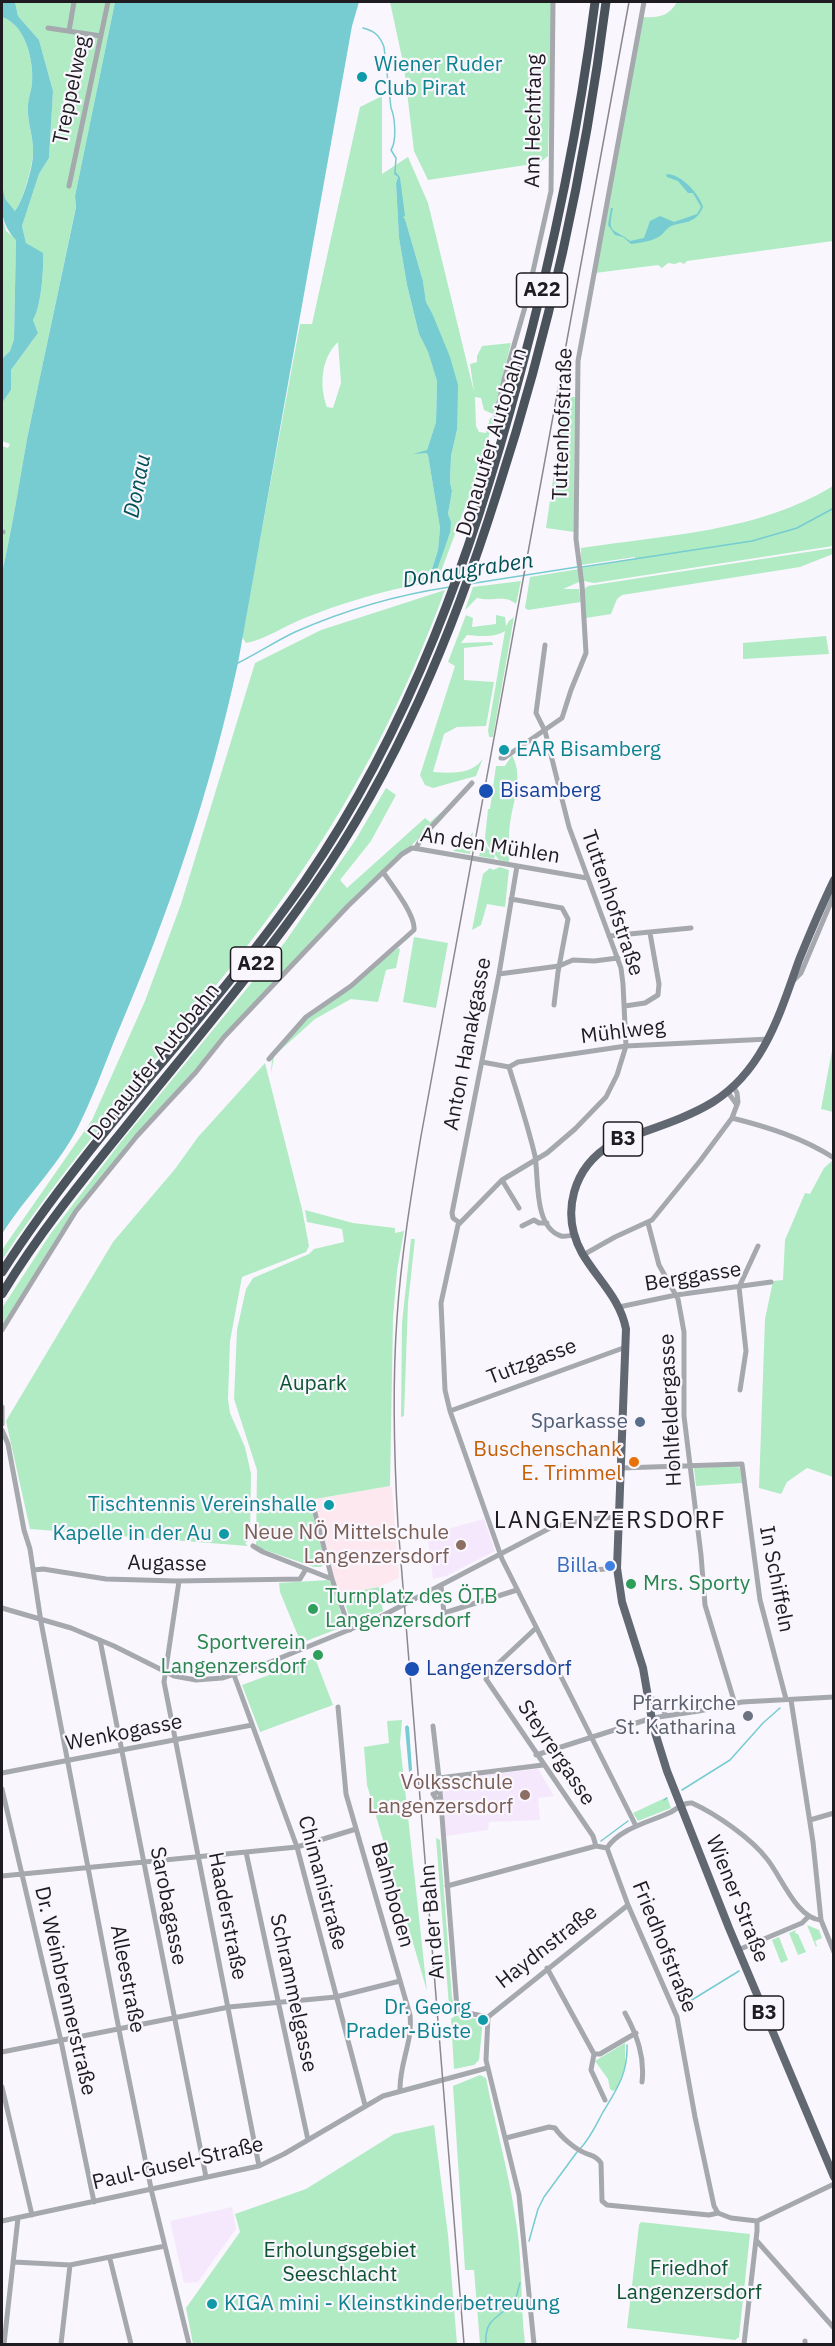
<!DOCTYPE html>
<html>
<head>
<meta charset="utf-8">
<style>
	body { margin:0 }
	#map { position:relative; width:835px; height:2346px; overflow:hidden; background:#faf6fe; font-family:"IBM Plex Sans",sans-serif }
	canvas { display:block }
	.frame { position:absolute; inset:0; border:3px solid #1f1c21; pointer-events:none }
</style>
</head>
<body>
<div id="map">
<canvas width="835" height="2346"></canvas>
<div class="frame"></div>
</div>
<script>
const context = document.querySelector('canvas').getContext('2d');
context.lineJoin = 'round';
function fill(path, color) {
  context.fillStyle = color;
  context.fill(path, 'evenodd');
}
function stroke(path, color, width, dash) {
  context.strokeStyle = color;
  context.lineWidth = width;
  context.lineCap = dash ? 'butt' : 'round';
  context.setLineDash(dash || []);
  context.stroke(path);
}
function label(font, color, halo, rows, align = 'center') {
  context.font = font + ' "IBM Plex Sans",sans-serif';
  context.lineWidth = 4.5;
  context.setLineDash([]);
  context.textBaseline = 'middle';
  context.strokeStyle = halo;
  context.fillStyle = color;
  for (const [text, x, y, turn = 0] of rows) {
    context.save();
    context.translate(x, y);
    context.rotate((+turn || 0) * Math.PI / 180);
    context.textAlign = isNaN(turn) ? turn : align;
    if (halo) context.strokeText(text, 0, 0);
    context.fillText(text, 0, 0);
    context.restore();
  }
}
const industrial = new Path2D(`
	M390 1486 392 1488 399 1578 379 1587 338 1596 313 1505 309 1500Z`);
const education = new Path2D(`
	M484 1519 495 1551 446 1576 433 1579 428 1540H423L422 1536Z
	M538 1769 554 1796 538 1798 540 1820 489 1822 488 1830 446 1836 442 1780Z
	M232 2207 236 2229 198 2282 184 2283 170 2221Z`);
const green = new Path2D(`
	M15 2H115L75 196 76 206C60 284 43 361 27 439 19 484 12 529 2 573 2 559 5 523 2 512V446L8 448 10 444 2 441V403L11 390V370L38 333 33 320C41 308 44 269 43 254L26 243 22 226 39 174 49 158 53 91 39 40 18 16Z
	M390 2H552L548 156 539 163 428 180 414 151 404 67Z
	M677 2H833V241L687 261 684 264 680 262 675 264 668 263 662 268 658 265 595 273 643 17C659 18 669 16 677 2Z
	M2 17C26 25 34 61 32 84 31 92 28 100 28 107 27 123 34 139 33 154 32 167 23 201 15 211L4 199 2 185Z
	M382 96V174L408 157 428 203 474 392 470 364 477 362V356L482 346 511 343 494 412 493 414 484 410 481 398 475 397 476 426 479 432 486 433 490 418 495 416 473 486 437 582 430 583 450 534V522L448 514 452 491 450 482 451 456 457 430 432 313 426 302 423 281 405 219 403 217 400 177 395 171 398 176 396 183 399 238 407 285 419 334 428 352 437 381 436 422 427 450 419 453H426L428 455 440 528 438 550 427 583C384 590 342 603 302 619 283 627 266 639 246 643L242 637 300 324H312L360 107ZM338 342 341 383 333 408 327 407C319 386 321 358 338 342Z
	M2 215 6 231 16 239 14 339 10 351 2 359Z
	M570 397H575L574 532 546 528 563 411 568 405Z
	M833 486V546L594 583 583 581 581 568 635 559V557L581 565V548C666 535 758 532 833 486Z
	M833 548V554L800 567 622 595 617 599 611 614 586 618 584 589 588 586Z
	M579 569V582L563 589H579L581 602 528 610 525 608 530 577Z
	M521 581 516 604C505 594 493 602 477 598L465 610 473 587Z
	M445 590C404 701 350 806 280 902 191 1025 85 1134 2 1260V1250L4 1247 92 1120 145 1001 181 904 255 663 321 630Z
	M466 615 473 618 472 627 496 624V615L505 617 506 626 509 621 514 617 493 737H489L488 730 505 631C495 638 479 636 467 635L461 643 492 642 493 645 464 648V680L494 682 486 726 457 727 444 734 433 772C451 773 473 775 483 758L476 776 433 788 425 785 420 775 455 666 448 662Z
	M826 636 829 654 743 659V643Z
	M512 755C524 778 513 800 510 824 508 837 510 849 509 862L499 860 488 846 485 838 488 809H490L496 766H505Z
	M386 788 396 795 371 841 340 880 347 888 425 818 430 822 451 804 411 846 356 895 319 933 128 1143 60 1232 2 1327V1308L51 1233 120 1143 285 942 356 839Z
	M473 832 470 854 453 851 465 843Z
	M484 839 487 848 495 856 494 859 479 856Z
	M500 867 509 870 505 907 487 904 481 925 472 930 483 874 490 868 493 870Z
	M414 937 448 943 436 1008 403 1002Z
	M398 948 400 949 396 968 386 970 378 1002 351 999 315 1019 274 1056 271 1074 272 1058 303 1022Z
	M833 1045V1112L821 1109Z
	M265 1063 302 1209 309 1246 306 1252 242 1277 230 1341 228 1399 230 1413 245 1447 251 1474 250 1540 245 1543 248 1546 30 1529 6 1421 113 1242 175 1169 198 1137Z
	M833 1160V1477L807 1468 787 1482 781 1494 759 1488 765 1319 773 1281 783 1280 785 1240 805 1193 810 1194 824 1168Z
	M305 1210 353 1223 395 1228V1233L404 1231 397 1271 393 1318 390 1486 309 1500 325 1562 321 1567H314L259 1548 256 1545 257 1470 234 1399 237 1330 246 1289 253 1278 309 1254 314 1249 344 1242 342 1229 307 1222Z
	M411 1239H415L408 1303 404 1416 401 1417 402 1323Z
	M734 1466 740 1468 742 1483 696 1486 694 1468Z
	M328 1580 331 1583 345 1626 301 1643 280 1592 279 1583Z
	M379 1587 383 1611 352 1625 342 1594Z
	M315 1658 333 1705 260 1732 242 1685Z
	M402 1720 400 1743 427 1991 367 1785 364 1747 389 1743 387 1721Z
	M667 1797 671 1808 638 1821 633 1813Z
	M436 1838 440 1840 452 1998 458 2014 451 2011 449 2006Z
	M807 1925 819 1930 822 1938 815 1941 817 1946 816 1947Z
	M796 1930 795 1933 798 1934 806 1952 798 1955 789 1933Z
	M779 1937 788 1960 781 1963 772 1940Z
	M456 2015 483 2020 479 2060 474 2065 454 2069 451 2019Z
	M625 2043V2066L617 2089 613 2091 610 2089 608 2079 595 2061Z
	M480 2075 486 2078C495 2124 508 2169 515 2215 523 2258 520 2301 525 2344H480L474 2270H465L453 2086Z
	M434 2125 448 2235 457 2344H193L186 2308 240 2232 235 2214 306 2189 394 2134Z
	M641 2222 750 2234 739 2337 735 2340 627 2328 639 2225Z`);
const water = new Path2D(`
	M2 2H15L18 16 39 40 53 91 49 158 39 174 22 226 26 243 43 253C44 269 41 308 33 320L38 333 11 370V390L2 403V359L10 351 14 339 16 240C0 223 1 208 2 185L5 199 15 211C23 201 33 167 33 154 34 138 27 123 28 107 28 99 31 92 32 84 34 61 26 25 2 17Z
	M115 2H359L352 26 238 663C210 792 169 913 117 1034 104 1066 92 1100 76 1131 56 1168 24 1199 2 1234V573C12 529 19 484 27 439 43 361 60 284 76 207L75 196Z
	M395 171 400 177 405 216 403 217 405 219 423 281 426 302 432 313 450 357 458 385 457 430 451 456 450 482 452 491 448 514 451 522 450 533 434 578 430 583 427 584 438 550 440 528 428 455 426 453 413 454 427 450 436 422 437 381 428 352 419 334 407 285 399 238 396 183 398 177 394 174Z
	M666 174C681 174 699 193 703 207 695 225 684 221 671 226 667 228 663 234 660 236 653 241 640 243 631 244L623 237 615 235 608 225 611 208H613C607 236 613 227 630 241L644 238 650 221 660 216 674 222 697 214 701 207 693 193H688L678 181 667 177Z
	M407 1725 409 1727 412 1770 409 1772 405 1727Z`);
const stream = new Path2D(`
	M363 28C375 31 380 36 384 47L391 108C395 117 397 141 391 150L396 158 395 172
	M582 567 752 541 797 528 834 508
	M469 584 577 567
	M238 663C258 653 276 641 295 632 345 610 396 595 450 587
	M682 1790 730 1760 763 1723 780 1708
	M664 1800 667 1798
	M601 1841 628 1821
	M682 2006 739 1971
	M580 2149C591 2137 596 2125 603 2112 617 2089 628 2073 627 2045
	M529 2241 538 2209 544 2197 577 2152
	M486 2344C484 2313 505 2319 516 2297 518 2293 518 2288 520 2283`);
const street = new Path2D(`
	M48 28 101 36
	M69 31 74 2
	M69 186 108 2
	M496 415 504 380 525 307 551 191 553 2
	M2 532H3
	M545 645 536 713 545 731 569 827 621 968 623 984 626 1046 617 1075 606 1097 575 1129 547 1153 502 1180 458 1225 441 1303 445 1390 450 1411 502 1559 636 1826
	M501 758H504L562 718 571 690 586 653 582 585 576 539 578 361 644 2
	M416 848 422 837 472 783
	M511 899 562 908 568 919 558 972 554 1005
	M609 936 691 928
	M499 974 559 966 573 960 594 961 618 958
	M792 982 801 973 834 895
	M625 1006 645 1003 658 995 659 984 650 933
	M269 1059 306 1017 351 986 414 930C416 916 392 885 383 872
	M482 1062 509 1067 518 1062 626 1046 769 1039
	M509 1067C518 1096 528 1126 535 1156 539 1177 533 1227 561 1236 565 1237 571 1235 575 1235
	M727 1091 737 1105
	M732 1118C768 1127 803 1138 834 1158
	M502 1180 519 1208
	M460 1223 453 1218 452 1213 499 974 517 866
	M648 1223 659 1265 678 1299 684 1332V1416L701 1555 705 1605 735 1704
	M522 1226 534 1220 539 1223H547
	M583 1255 615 1237 652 1220 700 1161 732 1118 738 1102 737 1093 733 1086
	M619 1307 676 1295 771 1282
	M2 1330 76 1211 137 1136 196 1072 224 1037 348 906 402 854 412 848 419 849 587 878
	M740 1390 746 1351 739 1287 758 1246
	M2 1407V1424
	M450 1411 626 1347
	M2 1430 8 1444 24 1530 30 1549 41 1622 121 2040 152 2193 189 2344
	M621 1468 742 1464 760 1600 786 1699
	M313 1505 332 1579 350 1630
	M253 1546 263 1552 332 1579
	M34 1570 43 1569 106 1579 176 1581 300 1579 306 1569
	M581 1571 617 1568
	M179 1581 164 1682 259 2166
	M441 1586 444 1613 517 1590
	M2 1608 71 1628 114 1646 174 1676 196 1680 222 1678 263 1665 378 1618 552 1527 588 1519 618 1517
	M536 1628 488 1673 486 1679 593 1836 596 1846
	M100 1640 206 2177
	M234 1675 297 1847 365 2105
	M648 1697 659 1701 666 1716
	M791 1700 813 1842 821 1920 834 1952
	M338 1707 346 1794 410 2015C413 2042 399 2064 400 2091
	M433 1726 439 1778 457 2008 463 2012 488 2017
	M536 1755 652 1718 699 1711 742 1702 834 1697
	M2 1773 252 1725
	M439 1778 543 1765
	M2 1789 61 2041 94 2202
	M440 1791 433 1794 437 1800H441
	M810 1820 834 1813
	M607 1848 628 1905 677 2017 695 2117 714 2206 718 2213
	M607 1848C620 1828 650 1822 671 1812 678 1808 684 1802 692 1803 716 1814 751 1838 767 1859 781 1876 797 1919 821 1920
	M246 1852 308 2140
	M2 1876 297 1847 356 1829
	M447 1886 596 1846 607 1848
	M738 1950 802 1923 808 1917
	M547 1968 594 2054
	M625 2013C637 2035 645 2057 642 2082
	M488 2017 486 2060 519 2195 534 2344
	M488 2017 628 1905
	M2 2052 229 2007 336 1997 400 1981
	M594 2054 591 2070 605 2100
	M594 2054H600L636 2033
	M2 2087 32 2215
	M506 2138 549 2127 555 2128C561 2137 575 2149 585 2153 592 2156 596 2156 601 2163L602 2201 607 2205 709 2215 718 2213
	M718 2213 731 2218 757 2221 834 2184
	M2 2221 259 2166 284 2154 383 2096 487 2068
	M756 2240 834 2328
	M110 2259 131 2344
	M14 2262 70 2265 165 2246
	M4 2344 18 2218
	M61 2344 70 2265
	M744 2344 757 2231V2221
	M805 2344V2341`);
const primary = new Path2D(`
	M834 880C821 907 810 933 799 960 780 1013 764 1070 713 1102 682 1121 645 1130 612 1144 573 1167 560 1213 582 1253 597 1279 620 1298 626 1329L617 1568 622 1602 643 1668 653 1726 667 1771 729 1928 834 2177`);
const highway = new Path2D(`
	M2 1272C91 1133 211 1016 305 881 410 728 473 552 520 374 553 252 579 127 595 2
	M2 1294C37 1236 80 1183 123 1130 187 1050 254 972 313 888 397 768 453 633 497 493 549 333 585 168 606 2`);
const rail = new Path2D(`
	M464 2344 398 1525C394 1456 392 1387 397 1318 401 1257 411 1196 421 1136L629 2`);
const markers = [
	[362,77,6,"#0f9aa8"],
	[504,750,6,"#0f9aa8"],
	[486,791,8,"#1a4fb4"],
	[640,1422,6,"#5c6f8a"],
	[634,1462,6,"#e8710a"],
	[329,1505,6,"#0f9aa8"],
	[224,1534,6,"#0f9aa8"],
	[461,1545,6,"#8d6e63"],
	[610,1566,6,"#3f7fe0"],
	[631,1584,6,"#2e9e5b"],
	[313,1609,6,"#2e9e5b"],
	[318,1655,6,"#2e9e5b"],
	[412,1669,8,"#1a4fb4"],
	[748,1716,6,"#6b7280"],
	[525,1795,6,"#8d6e63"],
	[483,2020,6,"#0f9aa8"],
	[212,2304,6,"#0f9aa8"]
];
const shields = [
	[542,290,51],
	[256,964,51],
	[623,1139,39],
	[764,2013,39]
];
const shieldNames = [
	["A22",542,290],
	["A22",256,964],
	["B3",623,1139],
	["B3",764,2013]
];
const cultureNames = [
	["Wiener Ruder",374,65],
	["Club Pirat",374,89],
	["EAR Bisamberg",516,750],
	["Tischtennis Vereinshalle",317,1505,"right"],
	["Kapelle in der Au",212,1534,"right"],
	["Dr. Georg",471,2008,"right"],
	["Prader-Büste",471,2032,"right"],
	["KIGA mini - Kleinstkinderbetreuung",224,2304]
];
const streetNames = [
	["Treppelweg",72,90,-78],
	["Am Hechtfang",534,121,-89],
	["Tuttenhofstraße",563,424,-88],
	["Donauufer Autobahn",492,442,-73],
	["An den Mühlen",490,846,9],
	["Tuttenhofstraße",612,903,71],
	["Mühlweg",623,1032,-7],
	["Anton Hanakgasse",468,1044,-79],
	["Donauufer Autobahn",154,1062,-51],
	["Berggasse",693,1277,-9],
	["Tutzgasse",532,1362,-21],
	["Hohlfeldergasse",671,1410,-93],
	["Augasse",167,1564,1],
	["In Schiffeln",776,1579,79],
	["Wenkogasse",124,1733,-11],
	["Steyrergasse",556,1753,56],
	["Chimanistraße",322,1883,75],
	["Bahnboden",392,1895,74],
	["Wiener Straße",737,1899,68],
	["Sarobagasse",168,1906,79],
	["Haaderstraße",227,1916,79],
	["An der Bahn",433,1922,-95],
	["Haydnstraße",547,1947,-38],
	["Friedhofstraße",664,1947,68],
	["Alleestraße",127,1979,79],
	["Dr. Weinbrennerstraße",65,1991,77],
	["Schrammelgasse",293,1993,78],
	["Paul-Gusel-Straße",178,2164,-13]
];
const transitNames = [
	["Bisamberg",500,791],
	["Langenzersdorf",426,1669]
];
const parkNames = [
	["Aupark",313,1384],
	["Erholungsgebiet",340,2251],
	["Seeschlacht",340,2275],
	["Friedhof",689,2269],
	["Langenzersdorf",689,2293]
];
const serviceNames = [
	["Sparkasse",628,1422]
];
const foodNames = [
	["Buschenschank",622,1450],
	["E. Trimmel",622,1474]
];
const educationNames = [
	["Neue NÖ Mittelschule",449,1533],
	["Langenzersdorf",449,1557],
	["Volksschule",513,1783],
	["Langenzersdorf",513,1807]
];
const shopNames = [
	["Billa",598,1566]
];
const leisureNames = [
	["Mrs. Sporty",643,1584],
	["Turnplatz des ÖTB",325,1597],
	["Langenzersdorf",325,1621],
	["Sportverein",306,1643,"right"],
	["Langenzersdorf",306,1667,"right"]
];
const worshipNames = [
	["Pfarrkirche",736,1704],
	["St. Katharina",736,1728]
];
const waterNames = [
	["Donau",138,486,-79],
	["Donaugraben",468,571,-9]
];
const quarterNames = [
	["LANGENZERSDORF",610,1521]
];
fill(industrial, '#fce8ee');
fill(education, '#f5e8fd');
fill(green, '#b0ebc4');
fill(water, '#76ccd0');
stroke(stream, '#76ccd0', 1.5);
stroke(street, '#a5a9ae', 5);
stroke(primary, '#616871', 8);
stroke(highway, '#4a525c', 9);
stroke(rail, '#8b878e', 1.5);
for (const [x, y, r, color] of markers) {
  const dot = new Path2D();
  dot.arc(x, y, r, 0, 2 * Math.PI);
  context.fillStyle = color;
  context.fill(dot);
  stroke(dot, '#faf6fe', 2);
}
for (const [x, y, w] of shields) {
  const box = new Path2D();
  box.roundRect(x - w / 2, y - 17, w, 34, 4.5);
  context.fillStyle = '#faf6fe';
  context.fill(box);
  stroke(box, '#1f1c21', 1.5);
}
label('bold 20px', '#1f1c21', null, shieldNames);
label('21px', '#0d838f', '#faf6fe', cultureNames, 'left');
label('21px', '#1f1c21', '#faf6fe', streetNames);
label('21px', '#164399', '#faf6fe', transitNames, 'left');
label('21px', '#0d5531', '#faf6fe', parkNames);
label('21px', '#4e5e75', '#faf6fe', serviceNames, 'right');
label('21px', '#c56008', '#faf6fe', foodNames, 'right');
label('21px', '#785e54', '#faf6fe', educationNames, 'right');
label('21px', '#366cbe', '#faf6fe', shopNames, 'right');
label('21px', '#27864d', '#faf6fe', leisureNames, 'left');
label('21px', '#5b616d', '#faf6fe', worshipNames, 'right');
label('italic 22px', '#005255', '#faf6fe', waterNames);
context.letterSpacing = '1.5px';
label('24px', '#1f1c21', '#faf6fe', quarterNames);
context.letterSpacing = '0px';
</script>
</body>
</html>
